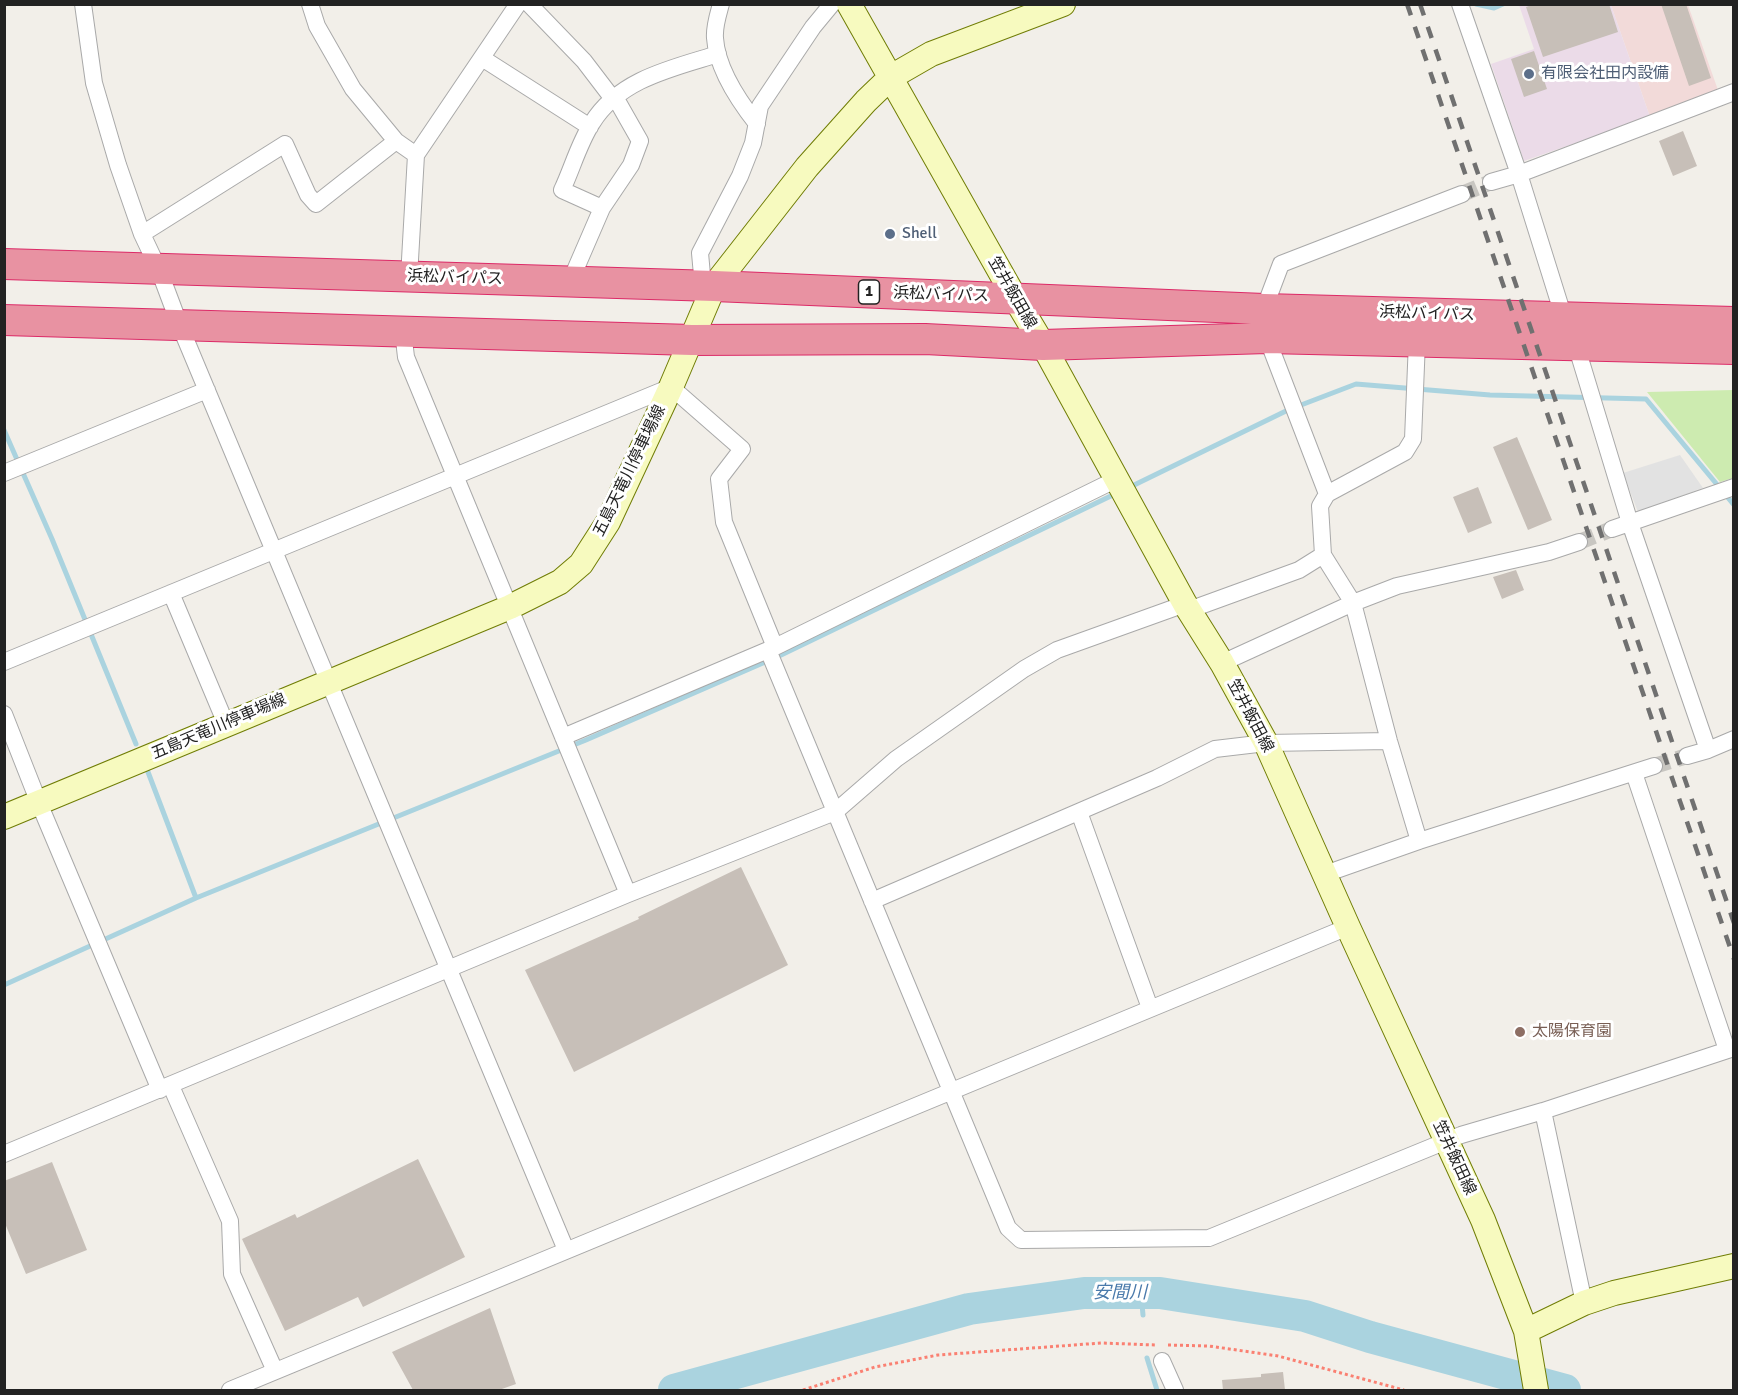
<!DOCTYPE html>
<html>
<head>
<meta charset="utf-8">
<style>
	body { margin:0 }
	#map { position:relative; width:1738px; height:1395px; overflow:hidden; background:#f2efe9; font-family:Signika,sans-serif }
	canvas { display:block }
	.frame { position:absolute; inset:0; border:6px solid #222; pointer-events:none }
</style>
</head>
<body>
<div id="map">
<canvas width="1738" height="1395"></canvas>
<div class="frame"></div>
</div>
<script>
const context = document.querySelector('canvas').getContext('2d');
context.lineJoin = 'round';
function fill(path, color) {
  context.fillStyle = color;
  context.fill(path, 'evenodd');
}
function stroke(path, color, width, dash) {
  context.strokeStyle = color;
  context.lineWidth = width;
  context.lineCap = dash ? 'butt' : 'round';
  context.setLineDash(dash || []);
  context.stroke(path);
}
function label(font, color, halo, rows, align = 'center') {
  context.font = font + ' Signika,"Noto Sans JP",sans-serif';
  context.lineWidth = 6;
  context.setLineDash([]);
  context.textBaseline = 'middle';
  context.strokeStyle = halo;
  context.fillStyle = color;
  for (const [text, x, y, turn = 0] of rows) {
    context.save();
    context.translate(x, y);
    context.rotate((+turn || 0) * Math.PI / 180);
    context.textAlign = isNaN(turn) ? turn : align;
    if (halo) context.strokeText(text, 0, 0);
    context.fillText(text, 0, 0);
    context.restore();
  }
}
const commercial = new Path2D(`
	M1611 5H1688L1719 93 1650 117Z`);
const industrial = new Path2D(`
	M1522 4 1611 5 1650 117 1524 161 1491 64 1534 49 1519 5Z`);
const grass = new Path2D(`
	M1733 390V478L1720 482 1647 392Z`);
const parking = new Path2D(`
	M1680 455 1703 488 1638 512 1623 473Z`);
const stream = new Path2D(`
	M1476 4 1494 8 1503 4
	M4 430 52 539 136 744
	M1128 488 1288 410 1356 384 1490 395 1646 399 1734 505
	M148 772 196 898
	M4 985 196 898 586 740 779 656 1117 493
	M1141 1293 1143 1315
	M1147 1358 1157 1390`);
const river = new Path2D(`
	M674 1390 969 1309 1084 1293H1160L1305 1316 1370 1337 1565 1390`);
const building = new Path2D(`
	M1535 4H1609L1618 32 1543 57 1526 7Z
	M1661 4H1686L1711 78 1689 86Z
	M1534 51 1547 89 1524 97 1511 59Z
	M1683 131 1697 166 1673 176 1659 141Z
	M1517 437 1552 520 1528 530 1493 447Z
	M1478 487 1492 523 1468 533 1453 497Z
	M1516 570 1524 590 1502 599 1493 577Z
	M741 867 788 965 574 1072 525 970 639 919 638 917Z
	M418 1159 465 1257 363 1307 358 1297 285 1331 242 1239 295 1214 297 1218Z
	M52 1162 87 1250 26 1274 4 1221V1181Z
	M490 1308 516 1384 499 1390H413L392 1352Z
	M1283 1372 1285 1390H1223L1222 1380 1261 1377V1374Z`);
const streetTunnel = new Path2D(`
	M1462 194 1491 182
	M1579 542 1612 529
	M1654 766 1687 756`);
const path = new Path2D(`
	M1168 1345 1209 1346 1278 1356 1404 1390
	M803 1390 875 1367 938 1355 1101 1343 1156 1345`);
const street = new Path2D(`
	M83 4 94 83 118 165 142 234 159 270 180 326 566 1250
	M310 4 317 26 353 89 396 141 416 155
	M529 4 584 61 613 99
	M721 4C718 15 714 27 715 38 717 69 738 100 757 124
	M1460 4 1519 174 1564 318
	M482 58 590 127
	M1491 182 1519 174 1734 92
	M602 208 562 190C572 169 579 143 592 123 619 79 673 68 718 54
	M142 234 285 144 308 195 316 204 396 141
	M409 277 416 155 518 4
	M570 282 602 208 631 165 640 141 615 97
	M703 286 700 253 740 176 753 143 760 106 813 27 832 4
	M1264 309 1281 264 1462 194
	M403 331 406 357 628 894
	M1267 338 1327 494 1320 506 1323 555 1353 603 1389 741 1419 841
	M1576 345 1630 523 1708 750
	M4 473 207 390
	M1327 494 1405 452 1413 439 1417 341
	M1612 529 1734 487
	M171 593 226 724
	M1189 610 1299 570 1323 555
	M768 650 1008 1228 1021 1240 1209 1238 1461 1135 1543 1111 1734 1048
	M4 662 671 387 742 449 719 479 724 522 775 647
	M1222 663 1353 603 1397 586 1549 552 1579 542
	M4 714 39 803 160 1090
	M563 737 775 647 1117 479
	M1687 756 1708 750 1734 739
	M1634 773 1727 1050
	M1079 812 1150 1008
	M1325 874 1419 841 1654 766
	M872 901 1157 778 1215 749 1266 743 1389 741
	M171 1086 230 1221 232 1274 275 1371
	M1543 1111 1584 1303
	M4 1154 628 894 835 812 896 759 1024 669 1057 650 1185 604
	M1162 1361 1175 1390
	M230 1390 1348 927`);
const secondary = new Path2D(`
	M849 4 1015 298 1043 345 1185 604 1222 663 1266 743 1348 927 1483 1220 1526 1331 1536 1390
	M4 817 510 607 560 582 581 564 608 522 671 387 714 286 807 167 866 101 891 77 931 54 1063 4
	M1526 1331 1584 1303 1614 1293 1734 1266`);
const highway = new Path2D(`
	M4 264 714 286 1264 309 1734 322
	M4 320 692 340 925 339 1043 345 1267 338 1734 349`);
const rail = new Path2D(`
	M1407 4 1734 959
	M1420 4 1734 923`);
const markers = [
	[1529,74,6,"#5c6f8a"],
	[890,234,6,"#5c6f8a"],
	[1520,1032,6,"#8d6e63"]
];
const shields = [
	[869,292,21]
];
const shieldNames = [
	["1",869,292]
];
const serviceNames = [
	["有限会社田内設備",1541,74],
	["Shell",902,234]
];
const streetNames = [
	["浜松バイパス",455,278,2],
	["笠井飯田線",1012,293,60],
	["浜松バイパス",941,295,2],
	["浜松バイパス",1427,314,2],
	["五島天竜川停車場線",630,471,-64],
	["笠井飯田線",1250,716,62],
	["五島天竜川停車場線",219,727,-23],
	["笠井飯田線",1454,1158,65]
];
const educationNames = [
	["太陽保育園",1532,1032]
];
const waterNames = [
	["安間川",1120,1293]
];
fill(commercial, '#f2dad9');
fill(industrial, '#ebdbe8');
fill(grass, '#cdebb0');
fill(parking, '#e2e2e2');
stroke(stream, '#aad3df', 5);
stroke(river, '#aad3df', 32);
fill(building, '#c7bfb8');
stroke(streetTunnel, '#c8c6c1', 16, [16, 8]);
stroke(street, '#a9a9a9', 18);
stroke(secondary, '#707d05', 26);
stroke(highway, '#dc2a67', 32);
stroke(path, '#fa8072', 3, [3, 3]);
stroke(street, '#fff', 16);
stroke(secondary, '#f7fabf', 24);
stroke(highway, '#e892a2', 30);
stroke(rail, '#707070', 4.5, [12, 12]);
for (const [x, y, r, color] of markers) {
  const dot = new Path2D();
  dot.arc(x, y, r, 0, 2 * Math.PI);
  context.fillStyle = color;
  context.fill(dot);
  stroke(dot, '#fff', 2);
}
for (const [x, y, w] of shields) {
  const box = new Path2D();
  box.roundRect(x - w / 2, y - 12, w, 24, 4.5);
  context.fillStyle = '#fff';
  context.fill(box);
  stroke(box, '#222', 1.5);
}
label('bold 15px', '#222', null, shieldNames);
label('16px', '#4e5e75', '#fff', serviceNames, 'left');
label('16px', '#222', '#fff', streetNames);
label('16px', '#785e54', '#fff', educationNames, 'left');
label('italic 18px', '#4a7aab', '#fff', waterNames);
</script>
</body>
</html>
